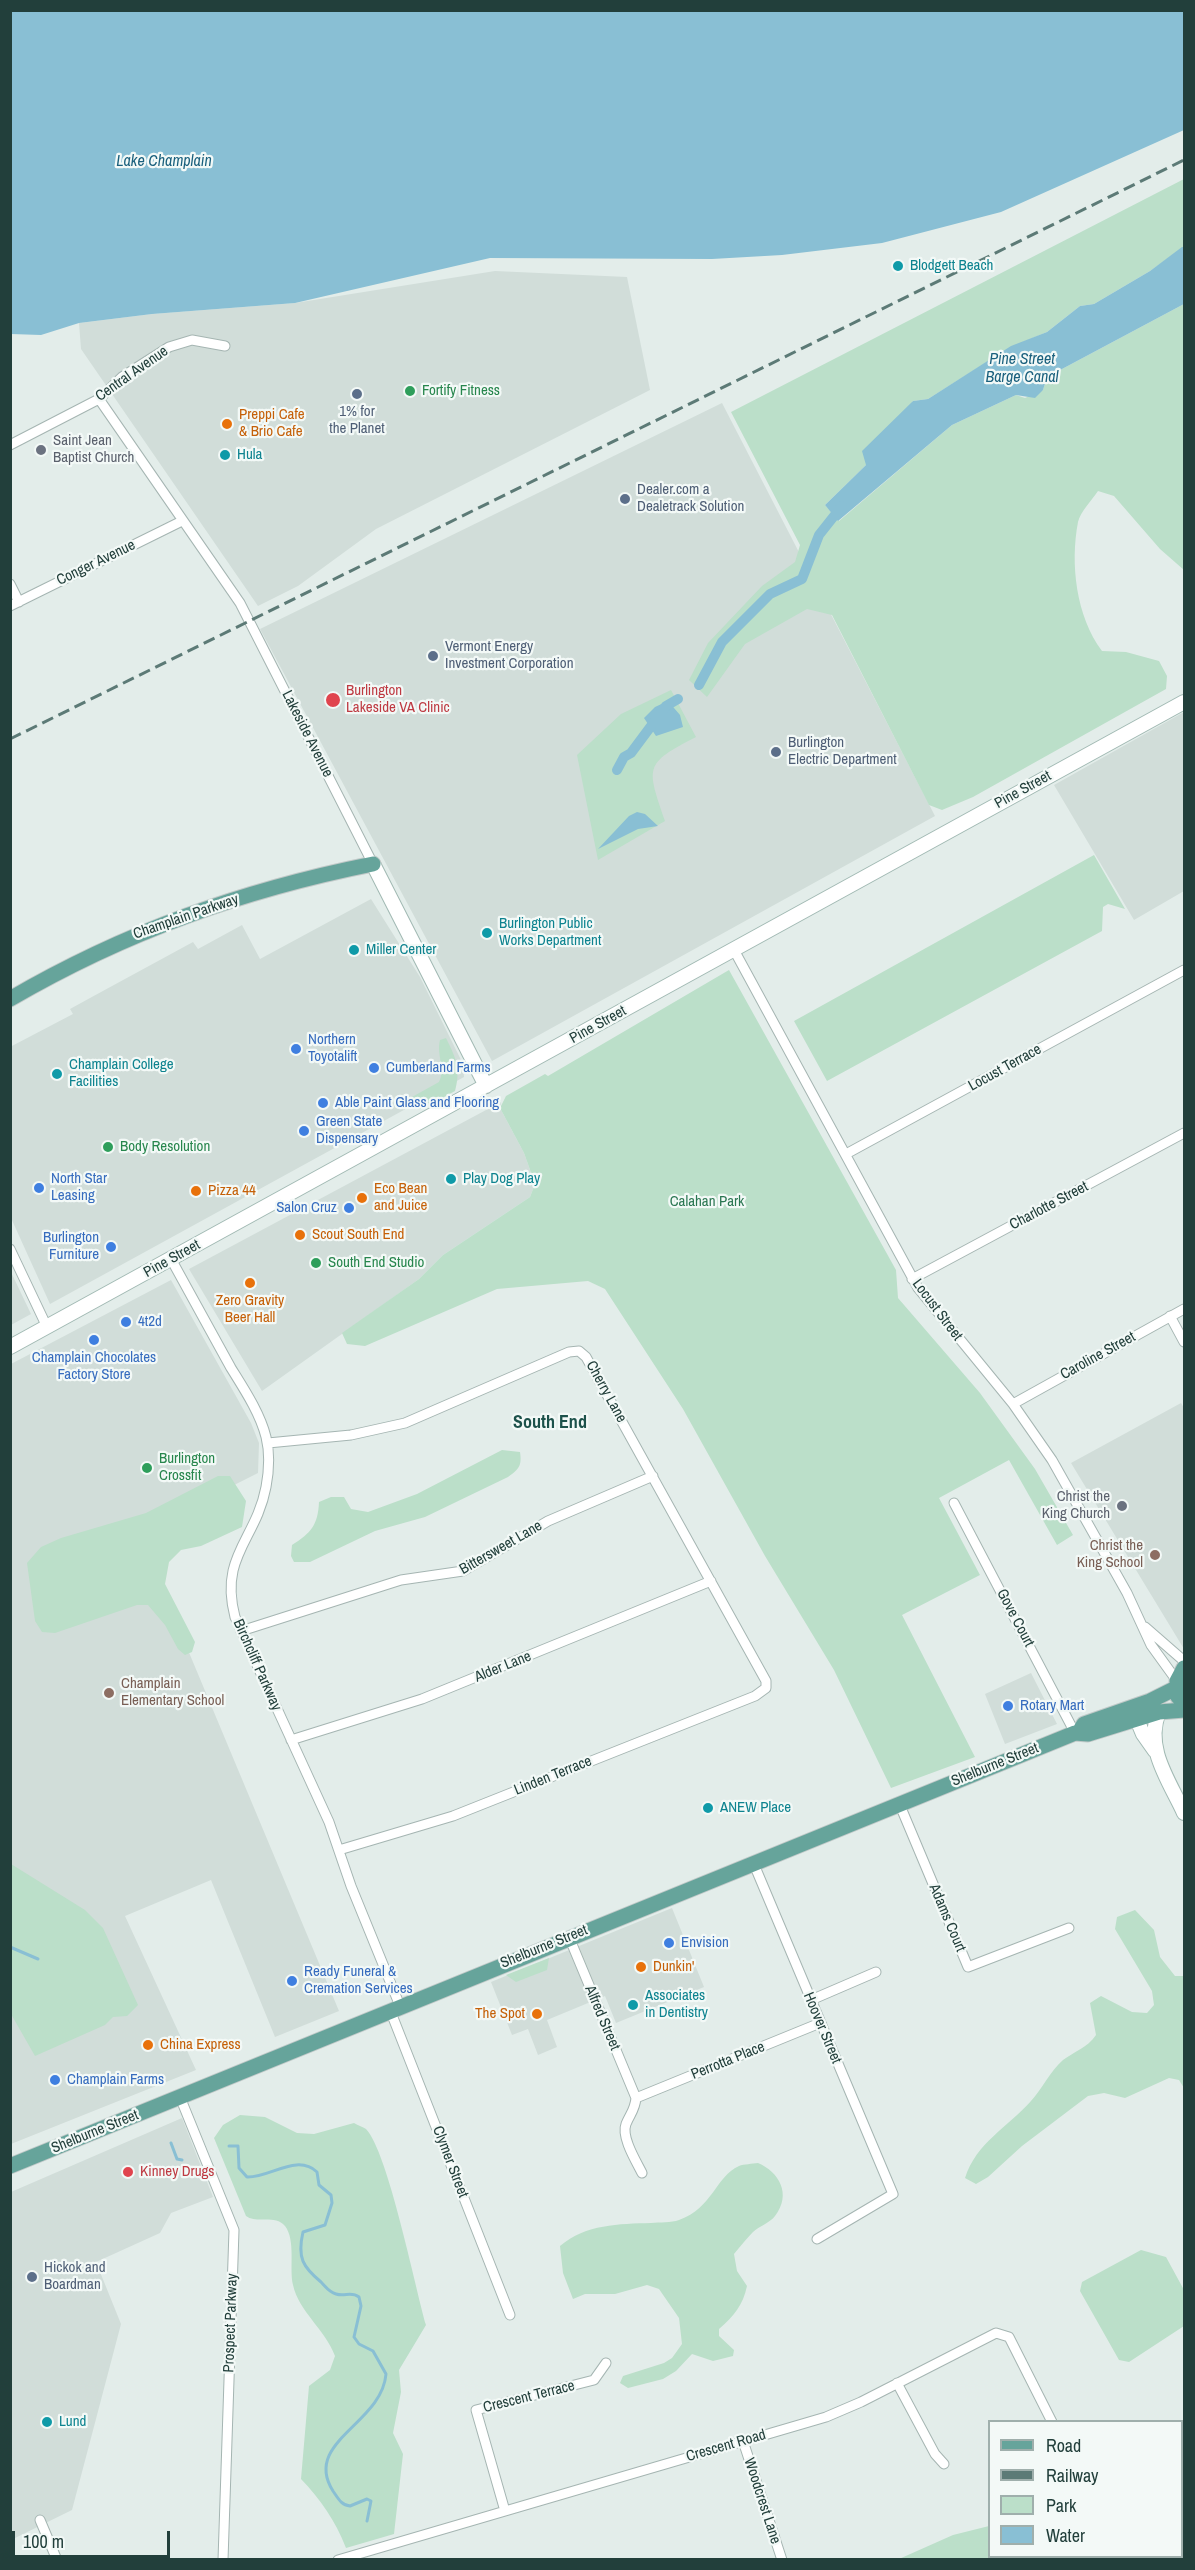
<!DOCTYPE html>
<html>
<head>
<meta charset="utf-8">
<style>
	body { margin:0 }
	#map { position:relative; width:1195px; height:2570px; overflow:hidden; background:#e3edea; font-family:"Archivo Narrow",sans-serif }
	canvas { display:block }
	.frame { position:absolute; inset:0; border:12px solid #223f3b; pointer-events:none }
	.legend { position:absolute; left:988px; top:2420px; width:195px; height:138px; box-sizing:border-box; background:#f3f9f7; border:2px solid #9fafac; margin:0; padding:8px 10px; list-style:none; font-size:18px; color:#223f3b }
	.legend li { display:flex; align-items:center; gap:12px; height:30px }
	.legend b { width:30px; border:2px solid #9fafac }
	.scale { position:absolute; left:12px; top:2531px; width:158px; height:27px; box-sizing:border-box; border:3px solid #223f3b; border-top:0; padding-left:8px; font-size:18px; line-height:21px; white-space:nowrap; color:#223f3b; -webkit-text-stroke:4px #f3f9f7; paint-order:stroke }
</style>
</head>
<body>
<div id="map">
<canvas width="1195" height="2570"></canvas>
<div class="frame"></div>
<ul class="legend">
<li><b style="height:8px;background:#66a49b"></b>Road</li>
<li><b style="height:8px;background:#5c7a76"></b>Railway</li>
<li><b style="height:16px;background:#bbdfc9"></b>Park</li>
<li><b style="height:16px;background:#89bfd4"></b>Water</li>
</ul>
<div class="scale">100 m</div>
</div>
<script>
const context = document.querySelector('canvas').getContext('2d');
context.lineJoin = 'round';
function fill(path, color) {
  context.fillStyle = color;
  context.fill(path, 'evenodd');
}
function stroke(path, color, width, dash) {
  context.strokeStyle = color;
  context.lineWidth = width;
  context.lineCap = dash ? 'butt' : 'round';
  context.setLineDash(dash || []);
  context.stroke(path);
}
function label(font, color, halo, rows, align = 'center') {
  context.font = font + ' "Archivo Narrow",sans-serif';
  context.lineWidth = 4.5;
  context.setLineDash([]);
  context.textBaseline = 'middle';
  context.strokeStyle = halo;
  context.fillStyle = color;
  for (const [text, x, y, turn = 0] of rows) {
    context.save();
    context.translate(x, y);
    context.rotate((+turn || 0) * Math.PI / 180);
    context.textAlign = isNaN(turn) ? turn : align;
    if (halo) context.strokeText(text, 0, 0);
    context.fillText(text, 0, 0);
    context.restore();
  }
}
const built = new Path2D(`
	M495 271 627 277 650 390 376 529 298 586 258 606 81 349 79 323 152 314 295 303Z
	M722 403 935 816 492 1061 260 629Z
	M1184 712V891L1134 920 1054 785Z
	M371 899 420 977 463 1064 464 1077 50 1304 11 1218 10 1047 73 1014 70 1009 90 998 193 942 198 949 242 925 260 959Z
	M501 1102 500 1108 524 1153 535 1184 530 1197 443 1255 419 1279 262 1391 189 1269Z
	M10 1270 31 1314 11 1325H10Z
	M171 1280 251 1423 259 1443 258 1473 139 1533 339 2011 275 2037 211 1880 125 1916 196 2070 11 2144V1364Z
	M1181 1403 1184 1408V1649L1071 1463Z
	M1031 1673 1057 1724 1005 1744 985 1694Z
	M672 1908 704 1987 616 2023 605 1996 547 2020 557 2047 538 2055 528 2029 512 2035 491 1982Z
	M182 2118 213 2197 171 2213 160 2233 96 2262 121 2324 72 2510 11 2540V2192Z`);
const green = new Path2D(`
	M1184 179V247L1150 271 1094 304 1080 306 1047 332 1011 347 928 399 913 401 866 465 825 505 839 521 952 425 1016 395 1025 398 1043 390 1047 377 1184 304V570L1160 549 1114 496 1098 491C1092 500 1080 512 1078 522 1070 564 1076 616 1102 651L1126 652 1159 661 1167 676 1166 689 973 797 942 810 929 805 832 615 807 609 745 644 707 697 689 680 708 643 762 586 795 562 800 545 731 412Z
	M671 690 696 737C643 764 647 767 665 821L598 860 577 755 621 714Z
	M1094 855 1125 909 1108 904 1103 907 1102 931 827 1081 794 1021Z
	M729 970 896 1270 898 1298 980 1393 1035 1469 1073 1535 1057 1545 1009 1460 939 1498 980 1575 902 1615 975 1757 891 1788 834 1670 765 1556 683 1409 605 1289 588 1281 497 1289 365 1346 347 1344 342 1333 419 1279 443 1255 530 1197 535 1184 524 1153 500 1108 506 1096 545 1074 548 1076Z
	M446 1038C456 1058 461 1069 455 1091L422 1109H418L412 1097 439 1082C446 1068 436 1055 440 1040Z
	M502 1450 520 1452C522 1466 519 1469 508 1477L425 1517 375 1531 310 1562H294L291 1556 292 1545C311 1533 318 1525 319 1502L331 1497H344L351 1509 368 1512 417 1494Z
	M218 1476H230L246 1501 242 1527 201 1546 181 1550 169 1562 165 1584 195 1642 192 1652 185 1655 178 1649 165 1625 148 1605H137L55 1633 42 1632 35 1621 27 1563 41 1547 61 1538 146 1513Z
	M11 1864 85 1910 103 1928 138 2005 127 2016 113 2017 105 2025 35 2056 11 2014Z
	M1135 1910 1154 1930 1160 1957 1175 1976H1184V2088L1179 2080 1169 2078 1125 2098 1104 2093 1088 2096 1022 2146 988 2177 976 2184 965 2178C976 2143 1008 2127 1031 2101 1042 2089 1051 2070 1063 2060 1075 2051 1087 2048 1096 2035L1090 2003 1101 1996 1132 2012 1147 2013 1154 2005 1152 1991 1115 1929 1117 1917Z
	M549 1958 547 1970 516 1982 506 1975Z
	M240 2115 265 2117 297 2133 314 2134 354 2123C357 2125 363 2127 366 2129 388 2152 415 2287 426 2325L399 2370 401 2392 393 2433 403 2454 394 2534 346 2548C335 2520 321 2500 301 2479L309 2386 330 2370 335 2356C325 2329 299 2312 293 2285 289 2269 296 2240 285 2226 275 2214 257 2224 246 2216L214 2138 223 2125Z
	M758 2163C779 2172 792 2194 775 2216 770 2223 759 2226 753 2232 746 2239 740 2247 734 2254L737 2271 747 2286C743 2305 734 2316 719 2329V2336L734 2350 733 2356 713 2361 692 2354 676 2371 663 2379 628 2388 620 2383 623 2376 664 2363 672 2358 682 2344 679 2318 659 2289 647 2285 615 2294H585L573 2299 563 2273 560 2246C586 2224 619 2224 651 2223 660 2222 671 2223 679 2220 713 2208 715 2177 739 2166 744 2164 752 2164 758 2163Z
	M1141 2250 1166 2257 1184 2290V2326L1129 2362 1119 2360 1080 2291 1082 2282Z
	M989 2526 990 2556 1022 2557V2559H899L953 2535Z`);
const water = new Path2D(`
	M11 10 1184 11V130L1001 212 882 243 782 255 712 259 490 258 295 303 152 314 79 323 41 335 11 334Z
	M1182 247H1184V304L1047 377 1043 390 1035 398 1016 395 952 425 838 521 825 505 866 465 862 451 913 401 928 399 1011 346 1047 332 1080 306 1094 304 1150 271Z
	M668 701 680 715 683 727 656 736 644 718 655 707Z
	M637 812 645 814 658 826 638 829 598 849 629 816Z`);
const stream = new Path2D(`
	M10 1947 38 1959
	M171 2143 177 2159 182 2160
	M229 2146H238L239 2168 247 2177C270 2178 297 2153 317 2172L319 2185 331 2195 332 2203 325 2225 303 2232C297 2258 303 2267 321 2282 326 2287 329 2292 336 2294 345 2297 351 2291 359 2297L361 2306 354 2337 359 2344 373 2351 386 2374C382 2424 302 2442 333 2491 338 2498 341 2505 350 2506L367 2499 371 2501 367 2521`);
const canal = new Path2D(`
	M699 685 722 642 770 594 802 579 819 535 842 506
	M617 770 624 757 631 753 666 706 678 699`);
const street = new Path2D(`
	M99 399 240 603 373 864
	M10 445 99 399 122 377 169 347 192 340 225 346
	M10 584 19 602
	M10 606 182 521
	M734 950 918 1288 1013 1404 1052 1460 1127 1593 1151 1645 1177 1681
	M846 1154 1184 970
	M10 1249 47 1327
	M171 1259C191 1295 211 1332 231 1368 244 1389 260 1413 266 1437 270 1453 269 1471 266 1487 256 1540 219 1556 235 1617L329 1822 351 1886 400 2006
	M912 1279 1184 1133
	M1170 1316 1184 1342
	M1013 1404 1184 1309
	M268 1443 351 1435 405 1423 569 1352 579 1351 586 1357 766 1681V1688L755 1696 453 1816 339 1850
	M954 1503 1075 1733
	M1145 1627 1184 1661
	M241 1631 401 1580 463 1571 548 1521 653 1476
	M291 1740 422 1699 711 1581
	M899 1803 968 1967 1069 1928
	M753 1862 893 2194 817 2239
	M569 1937 636 2098C635 2110 630 2114 626 2124 621 2137 636 2161 642 2173
	M811 2000 876 1972
	M390 2010 510 2315
	M180 2097 234 2230 223 2560
	M636 2098 820 2023
	M897 2383 935 2454 944 2464
	M1182 2435 1184 2433
	M743 2441 782 2560
	M505 2511 476 2410 594 2380 606 2363
	M40 2520 57 2560
	M338 2560 826 2417 861 2402 996 2333 1009 2337 1052 2422
	M1096 2560V2556`);
const secondary = new Path2D(`
	M373 864 486 1086
	M10 1347 1184 702
	M1133 1710 1143 1734 1155 1751
	M1159 1712C1144 1748 1170 1782 1184 1813`);
const primary = new Path2D(`
	M10 999C125 932 243 890 373 864
	M1178 1697 1177 1681 1184 1668
	M1079 1732 1084 1724 1150 1701 1176 1688
	M10 2166 1075 1733 1088 1734 1159 1712 1184 1710`);
const rail = new Path2D(`
	M10 739 1184 160`);
const markers = [
	[898,266,6,"#0f9aa8"],
	[410,391,6,"#2e9e5b"],
	[357,394,6,"#5c6f8a"],
	[227,424,6,"#e8710a"],
	[41,450,6,"#6b7280"],
	[225,455,6,"#0f9aa8"],
	[625,499,6,"#5c6f8a"],
	[433,656,6,"#5c6f8a"],
	[333,700,8,"#e0444e"],
	[776,752,6,"#5c6f8a"],
	[487,933,6,"#0f9aa8"],
	[354,950,6,"#0f9aa8"],
	[296,1049,6,"#3f7fe0"],
	[374,1068,6,"#3f7fe0"],
	[57,1074,6,"#0f9aa8"],
	[323,1103,6,"#3f7fe0"],
	[304,1131,6,"#3f7fe0"],
	[108,1147,6,"#2e9e5b"],
	[451,1179,6,"#0f9aa8"],
	[39,1188,6,"#3f7fe0"],
	[196,1191,6,"#e8710a"],
	[362,1198,6,"#e8710a"],
	[349,1208,6,"#3f7fe0"],
	[300,1235,6,"#e8710a"],
	[111,1247,6,"#3f7fe0"],
	[316,1263,6,"#2e9e5b"],
	[250,1283,6,"#e8710a"],
	[126,1322,6,"#3f7fe0"],
	[94,1340,6,"#3f7fe0"],
	[147,1468,6,"#2e9e5b"],
	[1122,1506,6,"#6b7280"],
	[1155,1555,6,"#8d6e63"],
	[109,1693,6,"#8d6e63"],
	[1008,1706,6,"#3f7fe0"],
	[708,1808,6,"#0f9aa8"],
	[669,1943,6,"#3f7fe0"],
	[641,1967,6,"#e8710a"],
	[292,1981,6,"#3f7fe0"],
	[633,2005,6,"#0f9aa8"],
	[537,2014,6,"#e8710a"],
	[148,2045,6,"#e8710a"],
	[55,2080,6,"#3f7fe0"],
	[128,2172,6,"#e0444e"],
	[32,2277,6,"#5c6f8a"],
	[47,2422,6,"#0f9aa8"]
];
const cultureNames = [
	["Blodgett Beach",910,266],
	["Hula",237,455],
	["Burlington Public",499,924],
	["Works Department",499,941],
	["Miller Center",366,950],
	["Champlain College",69,1065],
	["Facilities",69,1082],
	["Play Dog Play",463,1179],
	["ANEW Place",720,1808],
	["Associates",645,1996],
	["in Dentistry",645,2013],
	["Lund",59,2422]
];
const streetNames = [
	["Central Avenue",132,374,-35],
	["Conger Avenue",96,563,-26],
	["Lakeside Avenue",307,734,63],
	["Pine Street",1023,790,-29],
	["Champlain Parkway",186,917,-19],
	["Pine Street",598,1025,-29],
	["Locust Terrace",1005,1068,-29],
	["Charlotte Street",1049,1206,-28],
	["Pine Street",172,1259,-29],
	["Locust Street",937,1310,53],
	["Caroline Street",1098,1356,-29],
	["Cherry Lane",606,1392,61],
	["Bittersweet Lane",501,1548,-30],
	["Gove Court",1015,1618,62],
	["Birchcliff Parkway",257,1665,66],
	["Alder Lane",503,1667,-22],
	["Shelburne Street",995,1765,-22],
	["Linden Terrace",553,1776,-22],
	["Adams Court",947,1918,67],
	["Shelburne Street",544,1947,-22],
	["Alfred Street",602,2018,67],
	["Hoover Street",822,2028,67],
	["Perrotta Place",728,2061,-22],
	["Shelburne Street",95,2132,-22],
	["Clymer Street",450,2162,69],
	["Prospect Parkway",231,2323,-88],
	["Crescent Terrace",529,2397,-14],
	["Crescent Road",726,2446,-16],
	["Woodcrest Lane",762,2501,72]
];
const leisureNames = [
	["Fortify Fitness",422,391],
	["Body Resolution",120,1147],
	["South End Studio",328,1263],
	["Burlington",159,1459],
	["Crossfit",159,1476]
];
const serviceNames = [
	["1% for",357,412,"center"],
	["the Planet",357,429,"center"],
	["Dealer.com a",637,490],
	["Dealetrack Solution",637,507],
	["Vermont Energy",445,647],
	["Investment Corporation",445,664],
	["Burlington",788,743],
	["Electric Department",788,760],
	["Hickok and",44,2268],
	["Boardman",44,2285]
];
const foodNames = [
	["Preppi Cafe",239,415],
	["& Brio Cafe",239,432],
	["Eco Bean",374,1189],
	["and Juice",374,1206],
	["Pizza 44",208,1191],
	["Scout South End",312,1235],
	["Zero Gravity",250,1301,"center"],
	["Beer Hall",250,1318,"center"],
	["Dunkin'",653,1967],
	["The Spot",525,2014,"right"],
	["China Express",160,2045]
];
const worshipNames = [
	["Saint Jean",53,441],
	["Baptist Church",53,458],
	["Christ the",1110,1497,"right"],
	["King Church",1110,1514,"right"]
];
const healthNames = [
	["Burlington",346,691],
	["Lakeside VA Clinic",346,708],
	["Kinney Drugs",140,2172]
];
const shopNames = [
	["Northern",308,1040],
	["Toyotalift",308,1057],
	["Cumberland Farms",386,1068],
	["Able Paint Glass and Flooring",335,1103],
	["Green State",316,1122],
	["Dispensary",316,1139],
	["North Star",51,1179],
	["Leasing",51,1196],
	["Salon Cruz",337,1208,"right"],
	["Burlington",99,1238,"right"],
	["Furniture",99,1255,"right"],
	["4t2d",138,1322],
	["Champlain Chocolates",94,1358,"center"],
	["Factory Store",94,1375,"center"],
	["Rotary Mart",1020,1706],
	["Envision",681,1943],
	["Ready Funeral &",304,1972],
	["Cremation Services",304,1989],
	["Champlain Farms",67,2080]
];
const parkNames = [
	["Calahan Park",707,1202]
];
const educationNames = [
	["Christ the",1143,1546],
	["King School",1143,1563],
	["Champlain",121,1684,"left"],
	["Elementary School",121,1701,"left"]
];
const waterNames = [
	["Lake Champlain",164,162],
	["Pine Street",1022,360],
	["Barge Canal",1022,378]
];
const quarterNames = [
	["South End",550,1423]
];
fill(built, '#d1ddd9');
fill(green, '#bbdfc9');
fill(water, '#89bfd4');
stroke(stream, '#89bfd4', 3);
stroke(canal, '#89bfd4', 10);
stroke(street, '#a5b5b2', 11);
stroke(secondary, '#a1b9b3', 16);
stroke(primary, '#c1c9c8', 17);
stroke(street, '#fff', 9);
stroke(secondary, '#fff', 14);
stroke(primary, '#66a49b', 15);
stroke(rail, '#5c7a76', 3, [12, 6]);
for (const [x, y, r, color] of markers) {
  const dot = new Path2D();
  dot.arc(x, y, r, 0, 2 * Math.PI);
  context.fillStyle = color;
  context.fill(dot);
  stroke(dot, '#f3f9f7', 2);
}
label('15px', '#0d838f', '#f3f9f7', cultureNames, 'left');
label('15px', '#223f3b', '#f3f9f7', streetNames);
label('15px', '#27864d', '#f3f9f7', leisureNames, 'left');
label('15px', '#4e5e75', '#f3f9f7', serviceNames, 'left');
label('15px', '#c56008', '#f3f9f7', foodNames, 'left');
label('15px', '#5b616d', '#f3f9f7', worshipNames, 'left');
label('15px', '#be3a42', '#f3f9f7', healthNames, 'left');
label('15px', '#366cbe', '#f3f9f7', shopNames, 'left');
label('15px', '#2b7752', '#f3f9f7', parkNames);
label('15px', '#785e54', '#f3f9f7', educationNames, 'right');
label('italic 16px', '#1a607d', '#f3f9f7', waterNames);
label('bold 18px', '#1d524b', '#f3f9f7', quarterNames);
</script>
</body>
</html>
